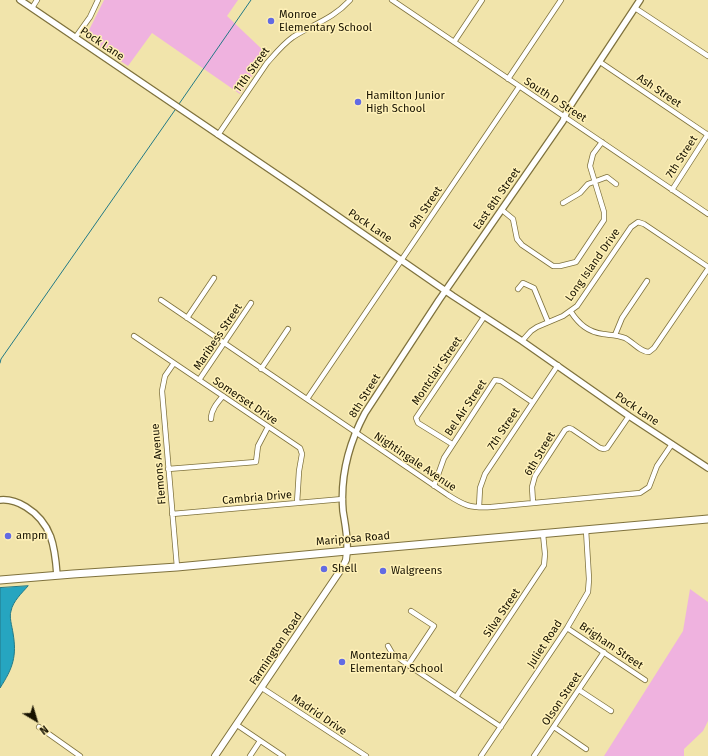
<!DOCTYPE html>
<html>
<head>
<meta charset="utf-8">
<style>
	body { margin:0 }
	#map { position:relative; width:708px; height:756px; overflow:hidden; background:#f1e4ab; font-family:"Fira Sans",sans-serif }
	canvas { display:block }
	.north { position:absolute; left:16px; top:700px; width:40px; height:40px; -webkit-text-stroke:3px #fff1b8; paint-order:stroke; rotate:142deg; font-size:11px; font-weight:700; line-height:16px; text-align:center; color:#171200 }
	.north::after { content:''; display:block; margin:auto; width:14px; height:18px; background:#171200; clip-path:polygon(50% 0,100% 100%,50% 72%,0 100%) }
</style>
</head>
<body>
<div id="map">
<canvas width="708" height="756"></canvas>
<div class="north">N</div>
</div>
<script>
const context = document.querySelector('canvas').getContext('2d');
context.lineJoin = 'round';
function fill(path, color) {
  context.fillStyle = color;
  context.fill(path, 'evenodd');
}
function stroke(path, color, width, dash) {
  context.strokeStyle = color;
  context.lineWidth = width;
  context.lineCap = dash ? 'butt' : 'round';
  context.setLineDash(dash || []);
  context.stroke(path);
}
function label(font, color, halo, rows, align = 'center') {
  context.font = font + ' "Fira Sans",sans-serif';
  context.lineWidth = 3;
  context.setLineDash([]);
  context.textBaseline = 'middle';
  context.strokeStyle = halo;
  context.fillStyle = color;
  for (const [text, x, y, turn = 0] of rows) {
    context.save();
    context.translate(x, y);
    context.rotate((+turn || 0) * Math.PI / 180);
    context.textAlign = isNaN(turn) ? turn : align;
    if (halo) context.strokeText(text, 0, 0);
    context.fillText(text, 0, 0);
    context.restore();
  }
}
const green = new Path2D(`
	M104 0H238L227 16 267 54 240 94 152 33 128 66 87 39V34Z
	M690 589 708 602V721L703 731 684 749V756H604L683 631Z`);
const water = new Path2D(`
	M28 586C22 593 13 601 11 611 9 617 12 626 13 633 17 656 13 668 0 688V588Z`);
const stream = new Path2D(`
	M179 104 251 0
	M0 363 1 359 175 110`);
const minor = new Path2D(`
	M392 0 708 214
	M32 8 37 0
	M635 8 708 56
	M75 38 90 17 98 0
	M454 42 482 0
	M600 62 708 135
	M508 79 561 0
	M218 135 267 63C275 54 283 44 293 37 313 24 333 19 350 0
	M672 190 708 134
	M563 203 580 193 588 184 607 177 616 184
	M502 210 513 219 517 239 522 245 553 266H560L576 262 604 220V212L590 166 593 154 602 142
	M518 289 523 283 534 288 548 322
	M161 300 448 495C465 506 470 508 491 507L640 493 649 487 657 466 672 444
	M571 312C579 324 588 332 603 334 610 335 618 335 625 338 633 342 640 352 649 352L654 348 708 269
	M187 318 214 278
	M615 335 622 318 647 281
	M134 336 300 448 302 454 299 471 297 503
	M522 341 531 331 537 327 563 316 577 306 631 227 638 222 644 224 708 267
	M174 363 165 376 162 391 177 567
	M261 369 288 329
	M199 380 251 303
	M307 399 519 87
	M211 419C211 410 217 403 223 396
	M452 444 418 423 416 418 484 317
	M168 469 256 462 258 446 268 427
	M434 486 444 458 495 380 501 381 532 402
	M533 503 532 487 535 476 565 430 569 428 572 429 600 448 604 449 607 448 629 416
	M479 507 480 488 485 474 558 365
	M172 514 343 499
	M567 628 645 680
	M388 646 392 653 408 665 501 727
	M408 665 434 626 411 611
	M262 688 366 756
	M579 690 611 711
	M456 697 544 565 545 554 543 534
	M237 725 283 756
	M39 727 80 756
	M554 727 586 749
	M250 756 260 741
	M481 756 567 628 588 592 589 579 586 530
	M534 756 604 652`);
const tertiary = new Path2D(`
	M20 0 300 190 453 296 522 341 629 416 708 468
	M0 500C10 499 18 502 26 507 52 523 55 547 57 575
	M347 551C348 537 345 524 343 511 340 476 349 443 365 413L439 300 563 121 567 111 574 100 640 0`);
const secondary = new Path2D(`
	M215 756 342 568 346 560 347 551`);
const primary = new Path2D(`
	M0 580 73 574 177 567 347 551 708 519`);
const markers = [
	[271,21,4,"#626be3"],
	[358,102,4,"#626be3"],
	[8,536,4,"#626be3"],
	[324,569,4,"#626be3"],
	[383,571,4,"#626be3"],
	[342,662,4,"#626be3"]
];
const poiNames = [
	["Monroe",279,15],
	["Elementary School",279,28],
	["Hamilton Junior",366,96],
	["High School",366,109],
	["ampm",16,536],
	["Shell",332,569],
	["Walgreens",391,571],
	["Montezuma",350,656],
	["Elementary School",350,669]
];
const streetNames = [
	["Pock Lane",102,44,34],
	["11th Street",252,70,-54],
	["Ash Street",659,91,34],
	["South D Street",555,100,33],
	["7th Street",682,157,-57],
	["East 8th Street",497,199,-55],
	["9th Street",426,208,-56],
	["Pock Lane",370,226,34],
	["Long Island Drive",593,265,-55],
	["Maribess Street",218,337,-56],
	["Montclair Street",437,371,-56],
	["8th Street",365,396,-58],
	["Somerset Drive",245,401,34],
	["Bel Air Street",466,408,-56],
	["Pock Lane",637,409,34],
	["7th Street",504,429,-56],
	["6th Street",540,454,-59],
	["Nightingale Avenue",415,462,34],
	["Flemons Avenue",159,464,-95],
	["Cambria Drive",257,498,-5],
	["Mariposa Road",353,539,-5],
	["Silva Street",502,613,-56],
	["Juliet Road",545,644,-57],
	["Brigham Street",611,646,34],
	["Farmington Road",276,649,-56],
	["Olson Street",562,699,-56],
	["Madrid Drive",319,715,34]
];
fill(green, '#efb2df');
fill(water, '#26a5c0');
stroke(water, '#227986', 1);
stroke(stream, '#227986', 1);
stroke(minor, '#7f723d', 6);
stroke(tertiary, '#7f723d', 8);
stroke(secondary, '#7f723d', 8);
stroke(primary, '#7f723d', 9);
stroke(minor, '#fff', 4.5);
stroke(tertiary, '#fff', 5.5);
stroke(secondary, '#fff', 6);
stroke(primary, '#fff', 7);
for (const [x, y, r, color] of markers) {
  const dot = new Path2D();
  dot.arc(x, y, r, 0, 2 * Math.PI);
  context.fillStyle = color;
  context.fill(dot);
  stroke(dot, '#fff1b8', 1.5);
}
label('11px', '#171200', '#fff1b8', poiNames, 'left');
label('11px', '#171200', '#fff1b8', streetNames);
</script>
</body>
</html>
